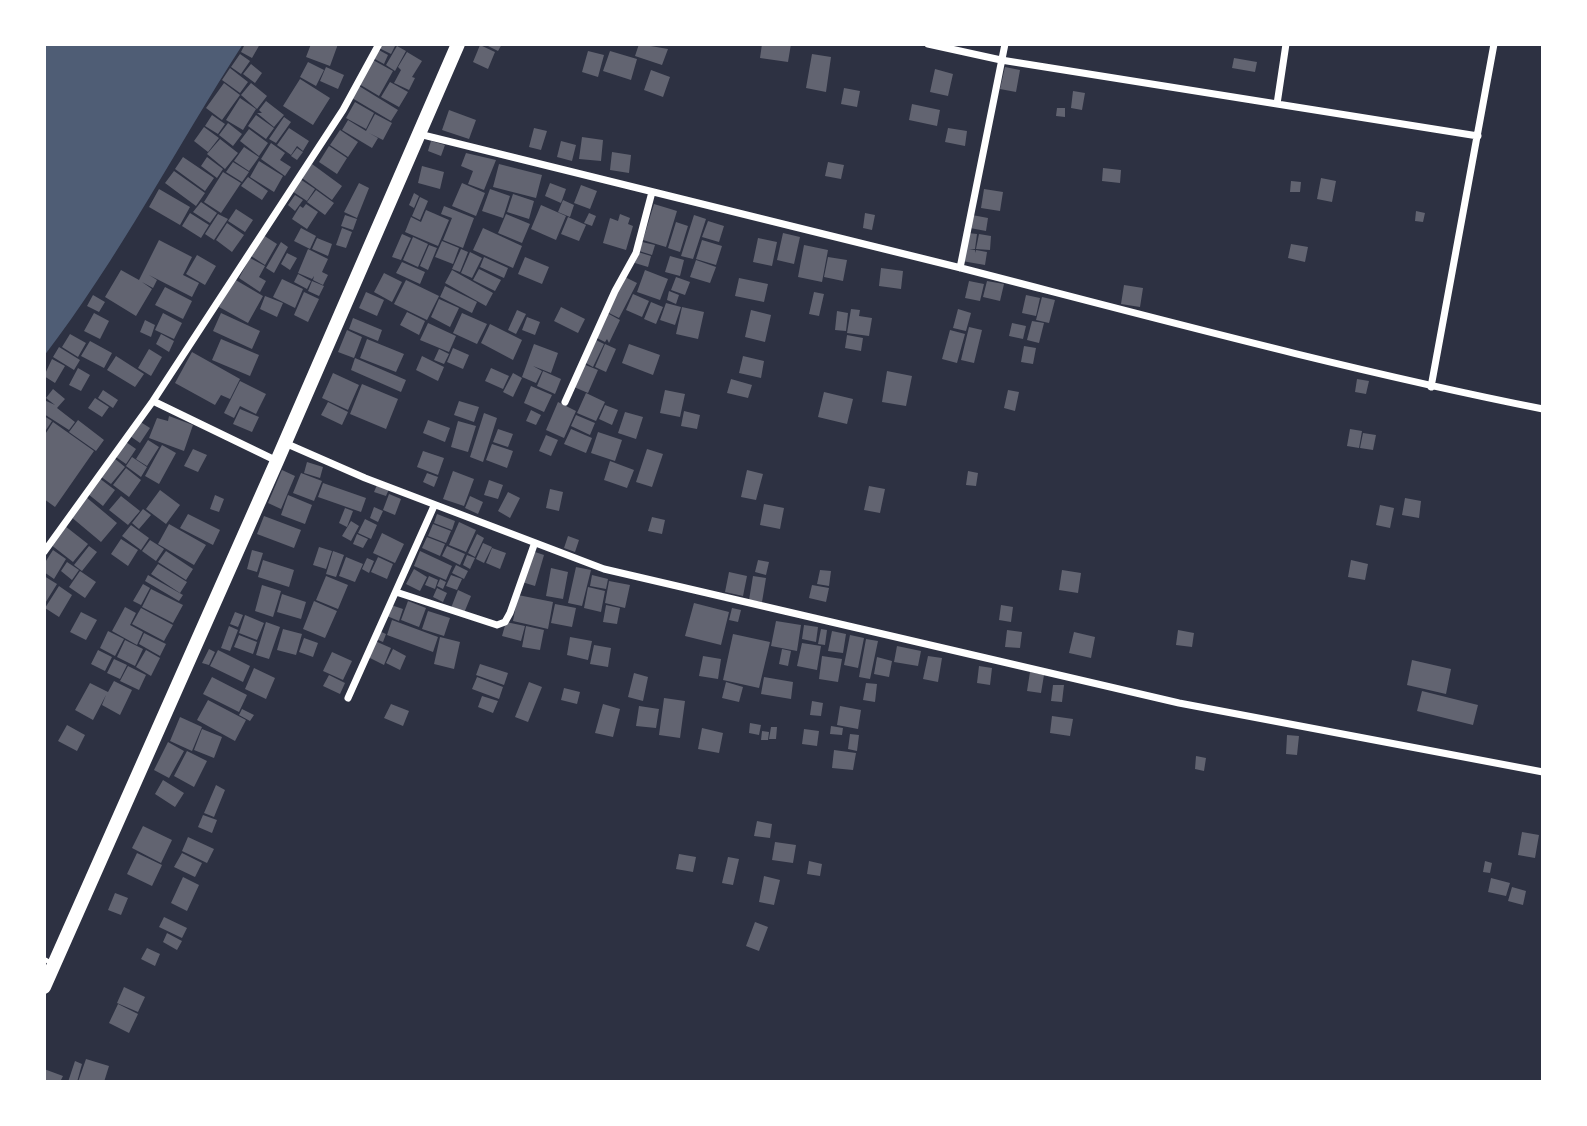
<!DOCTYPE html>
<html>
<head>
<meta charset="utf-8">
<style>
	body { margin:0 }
	#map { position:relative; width:1587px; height:1126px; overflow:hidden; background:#2d3142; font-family:Lora,serif }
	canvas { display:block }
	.frame { position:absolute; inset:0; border:46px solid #fff; pointer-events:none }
</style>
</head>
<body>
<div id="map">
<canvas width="1587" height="1126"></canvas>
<div class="frame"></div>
</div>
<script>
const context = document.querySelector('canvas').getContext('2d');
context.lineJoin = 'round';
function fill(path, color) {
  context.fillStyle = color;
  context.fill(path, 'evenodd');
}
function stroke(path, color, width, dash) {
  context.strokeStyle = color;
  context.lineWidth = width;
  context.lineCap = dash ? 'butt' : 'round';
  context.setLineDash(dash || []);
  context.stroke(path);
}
const water = new Path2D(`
	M44 44H243C177 146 118 260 44 356Z`);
const building = new Path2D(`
	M245 44H260L252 58 241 52Z
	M311 44H338L330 66 306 57Z
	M381 44H396L391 54 379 48Z
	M484 44H502L498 51Z
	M639 44 668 49 662 65 635 56Z
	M762 44H791L788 62 760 58Z
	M480 45 495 52 488 69 473 62Z
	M397 46 406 51 395 71 386 65Z
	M377 49 388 55 384 64 373 58Z
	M588 51 604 55 598 77 582 72Z
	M610 51 637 59 631 80 603 71Z
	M407 52 422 61 412 77 415 78 409 90 394 83 401 70 398 67Z
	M240 54 250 61 241 74 231 67Z
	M812 54 831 57 826 92 806 88Z
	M1234 58 1257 62 1255 72 1232 68Z
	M373 60 393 71 379 96 359 84Z
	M308 62 324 70 316 86 300 77Z
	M251 64 262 73 255 83 243 74Z
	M326 67 344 75 338 89 320 81Z
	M1005 67 1020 70 1016 92 1000 89Z
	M230 68 248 82 240 93 222 80Z
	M935 69 953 74 948 96 930 92Z
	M651 70 670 77 663 97 644 90Z
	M300 79 330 98 313 125 283 106Z
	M390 82 408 92 399 107 381 97Z
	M224 83 240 95 222 120 206 108Z
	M251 83 267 96 257 109 241 95Z
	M359 86 398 110 391 121 352 98Z
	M844 88 860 91 857 107 841 104Z
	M1073 91 1085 93 1082 110 1071 108Z
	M240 98 256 109 243 130 226 120Z
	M266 101 284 115 274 127 257 113H262L259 110Z
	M355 102 374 113 366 129 346 118Z
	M912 104 940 110 937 126 909 120Z
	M1057 108H1065V117L1056 116Z
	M449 110 476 120 469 139 442 130Z
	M375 114 392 123 383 140 369 133 378 138 372 148 342 130 348 120 366 131Z
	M212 115 225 124 218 134 205 126Z
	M256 115 274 128 266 139 248 126Z
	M284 117 291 122 276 143 269 139Z
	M228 123 242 134 233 146 219 135Z
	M204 127 219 138 208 152 194 141Z
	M289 128 309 141 303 151 297 146 291 155 277 145Z
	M534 128 547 131 541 150 529 147Z
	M948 128 967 131 965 146 945 142Z
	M249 129 268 143 259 156 240 141Z
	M340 130 358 142 348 157 330 145Z
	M582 137 603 140 601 161 579 159Z
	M220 139 238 153 225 169 207 154Z
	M431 141 445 145 441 156 428 151Z
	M561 141 576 145 572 161 557 157Z
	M271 143 285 153 280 160 291 167 285 176 261 159Z
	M329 146 347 158 337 174 319 162Z
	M244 147 259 157 249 171 234 161Z
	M297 148 303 152 297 160 291 156Z
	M612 152 631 155 629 173 610 170Z
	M466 153 496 160 484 190 468 184 473 171 461 166Z
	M183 157 214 178 205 191 175 169Z
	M207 157 223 169 217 178 201 166Z
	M259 161 283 176 274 192 250 177Z
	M233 162 249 172 242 182 226 172Z
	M828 162 844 165 841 179 825 176Z
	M312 164 342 186 332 200 302 178Z
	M499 164 542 175 536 198 493 187Z
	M422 166 444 172 440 189 418 183Z
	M1103 168 1121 170 1120 183 1102 181Z
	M174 171 205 193 196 206 165 183Z
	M223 172 241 183 221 213 204 202Z
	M248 177 268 191 262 200 241 186Z
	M1321 178 1336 181 1332 202 1317 199Z
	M300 179 315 189 307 201 292 191Z
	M1291 181 1301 182 1300 192H1290Z
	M359 183 369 188 357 218 344 212Z
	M462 183 485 193 476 216 452 206Z
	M550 183 566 189 561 203 545 196Z
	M581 185 597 191 590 209 574 203Z
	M159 189 190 207 180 225 149 207Z
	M490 189 510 196 503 218 482 211Z
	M984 189 1003 192 1000 211 981 208Z
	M316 190 334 203 325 215 307 202Z
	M414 193 419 196 414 208 409 205Z
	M513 194 534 201 529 219 507 212Z
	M295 195 303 200 295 211 288 205Z
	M420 197 428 201 420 220 412 216Z
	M563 200 574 205 570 217 558 212Z
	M201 202 217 213 210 223 193 212Z
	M306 204 318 212 307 229 292 219 300 206 303 208Z
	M654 204 677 211 666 247 643 240Z
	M541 205 566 216 556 240 531 229Z
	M444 206 474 218 463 248 443 240 452 218 441 214Z
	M236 209 253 220 245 232 228 221Z
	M426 210 449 220 438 246 405 232 411 217 421 222Z
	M1416 211 1425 213 1423 222 1415 221Z
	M190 213 209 225 201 238 182 226Z
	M589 213 596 216 592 226 584 223Z
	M865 213 875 215 872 230 863 228Z
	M218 214 228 219 214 240 205 234Z
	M506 214 530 224 522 243 498 233Z
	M620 214 630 218 628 224 633 226 626 250 603 243 610 218 618 221Z
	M345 215 357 219 353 230 341 226Z
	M694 215 706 219 693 259 681 256Z
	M972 215 988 218 986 231 970 228Z
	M568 217 586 225 579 241 561 234Z
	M708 221 724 226 719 242 702 237Z
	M676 222 688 226 680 252 668 248Z
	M227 223 244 235 232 252 216 240Z
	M301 228 316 236 310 249 294 241Z
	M342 228 352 232 346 248 336 245Z
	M483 228 522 246 513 268 473 250Z
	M783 233 800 237 794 264 777 260Z
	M968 233 977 234 975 249H969L975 250V253L976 250 987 252 985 265 962 261Z
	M402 234 411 238 401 260 392 257Z
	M979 234 991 236 990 250 976 249Z
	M263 235 277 244 265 265 251 256Z
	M413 237 428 244 418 267 403 260Z
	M317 238 332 244 328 256 312 249Z
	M758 238 777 242 772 266 753 262Z
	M159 240 192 257 183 275 199 283 192 297 149 275 157 280 153 288 142 282 152 289 136 316 105 297 121 270 139 280Z
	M702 240 722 246 716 265 696 259Z
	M442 241 459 248 453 264 435 257Z
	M281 242 288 247 274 273 266 268Z
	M642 242 655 245 652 255 639 251Z
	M1291 244 1308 247 1305 262 1288 258Z
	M429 245 437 248 428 270 420 266Z
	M804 245 828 250 822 282 798 277Z
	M308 249 328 259 322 272 328 275 323 285 313 280 314 276 312 279 298 273Z
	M461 249 468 252 460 272 452 269Z
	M470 252 482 258 472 278 461 273Z
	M638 252 651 256 648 267 635 263Z
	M287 253 297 258 290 270 281 264Z
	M197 255 216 266 205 285 186 274Z
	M670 256 684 260 680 276 665 272Z
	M484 257 508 268 504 278 480 267Z
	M525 257 549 267 542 284 518 274Z
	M828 257 847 260 843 281 824 277Z
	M250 258 265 266 259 277 266 281 260 292 239 278Z
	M696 260 716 267 710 283 690 277Z
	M402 262 425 272 420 284 396 273Z
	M881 268 903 271 901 289 879 286Z
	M479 269 501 280 495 291 473 280Z
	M452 270 493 293 486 306 445 283Z
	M645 270 668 279 660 300 637 292Z
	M384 273 402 282 392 302 374 292Z
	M298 274 311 281 307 289 294 282Z
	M625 277 637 283 619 318 607 312Z
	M676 277 690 282 685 295 671 290Z
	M739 278 768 284 764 302 735 296Z
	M234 279 263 296 248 323 219 307Z
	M282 279 303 289 295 308 273 297Z
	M406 280 439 296 427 320 394 304Z
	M312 281 324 286 319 296 308 291Z
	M969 281 984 284 980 301 965 298Z
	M987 281 1004 284 1000 301 983 297Z
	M1124 285 1143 288 1140 307 1121 304Z
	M445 286 477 302 472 313 440 297Z
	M165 287 192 301 183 319 155 305Z
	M669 291 679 295 676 304 667 300Z
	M304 292 319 299 308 322 294 315Z
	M366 292 384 300 377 316 359 308Z
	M814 292 824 294 819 316 809 314Z
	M633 294 649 301 642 317 626 310Z
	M93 295 105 302 99 312 87 306Z
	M1026 295 1040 298 1036 316 1022 313Z
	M265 296 283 303 277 317 260 309Z
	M1042 297 1055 300 1049 323 1036 320Z
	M439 299 459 308 450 327 431 317Z
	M651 302 663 307 656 324 644 319Z
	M666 303 681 307 675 325 660 320Z
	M561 307 585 319 578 333 554 321Z
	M682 307 704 312 698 339 676 334Z
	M851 309 860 310 859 316 872 318 869 336 847 333Z
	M958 309 971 313 966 331 953 328Z
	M517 310 526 314 516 334 508 330Z
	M751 310 771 315 765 342 745 337Z
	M837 311 848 313 846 331 835 330Z
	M407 312 425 321 419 335 400 325Z
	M94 313 109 321 100 339 84 331Z
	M163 313 182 323 174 339 155 330Z
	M221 313 260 331 252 349 213 331Z
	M462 313 487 324 477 344 453 333Z
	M607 313 620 320 609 343 607 339 605 342 595 337Z
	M527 317 540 322 535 335 522 330Z
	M353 318 382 330 378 341 349 329Z
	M145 320 155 325 151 337 140 332Z
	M1032 321 1044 323 1039 343 1027 340Z
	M428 323 456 336 449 352 420 340Z
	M1012 323 1026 326 1023 339 1009 336Z
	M490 324 522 340 513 360 481 343Z
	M969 327 982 330 974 363 961 360Z
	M347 330 362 337 354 358 338 352Z
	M950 330 965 334 957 363 942 359Z
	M70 334 86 343 78 357 62 347Z
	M161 334 174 341 169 352 156 344Z
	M847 335 863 338 861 351 845 348Z
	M221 339 259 355 250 376 212 360Z
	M367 339 404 354 396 372 360 358Z
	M594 339 604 344 593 367 584 362Z
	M90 341 112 353 104 368 81 356Z
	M534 344 558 353 551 373 533 366 542 371 536 383 522 377Z
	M605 344 616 349 606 372 595 367Z
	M629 344 660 355 653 375 622 363Z
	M1024 346 1036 348 1033 364 1021 362Z
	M59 347 80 360 74 370 53 357Z
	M453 348 469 355 463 369 447 362Z
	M149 349 162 357 151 376 138 368Z
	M439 349 449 354 444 364 434 360Z
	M192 352 240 379 230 399 221 395 215 405 175 383Z
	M116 356 144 374 135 387 107 370Z
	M422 356 444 367 438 381 416 370Z
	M743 356 764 361 761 378 739 373Z
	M355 358 406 380 401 392 351 370Z
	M52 359 65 366 55 383 44 376Z
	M583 364 598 370 588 393 574 387Z
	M78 368 90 375 81 391 69 385Z
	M491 368 509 376 503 389 485 381Z
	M543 371 561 379 555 394 537 386Z
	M887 371 912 376 906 406 882 402Z
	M333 373 359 385 348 410 322 398Z
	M513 373 522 378 513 397 503 392Z
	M731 379 752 385 748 398 727 393Z
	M1357 379 1369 381 1366 394 1355 392Z
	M240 381 266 394 256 414 240 406 234 418 224 413Z
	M362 384 398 399 386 429 350 414Z
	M531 386 552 395 544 412 524 403Z
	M53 389 65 399 57 408 75 422 69 430 44 414V400L55 405 46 398Z
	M103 390 118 400 113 408 98 398Z
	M665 390 685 394 680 417 660 413Z
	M1008 390 1019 392 1015 411 1004 408Z
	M824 392 853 399 847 424 818 417Z
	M586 393 605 402 596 421 577 413Z
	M95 398 109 407 102 417 88 408Z
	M459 401 479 407 474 422 454 415Z
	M328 402 348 412 342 425 321 415Z
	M558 402 576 411 564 438 546 430Z
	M605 405 618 410 612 425 599 419Z
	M240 409 259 417 252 432 233 424Z
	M531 410 541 415 536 425 526 421Z
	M684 411 700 415 697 429 681 426Z
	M625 412 643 417 636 439 618 433Z
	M484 413 497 418 483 462 470 457Z
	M576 415 595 423 590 435 571 426Z
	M44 416 52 421 44 433Z
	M169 416 193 425 184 451 149 438 157 418 168 421Z
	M78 420 104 440 96 451 69 432Z
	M428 420 450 428 445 442 423 433Z
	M139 421 150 428 140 443 130 436Z
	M458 421 476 426 468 452 451 447Z
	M53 422 94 451 55 507 44 499V436Z
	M498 429 513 434 508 447 493 442Z
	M571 429 592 438 586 453 564 444Z
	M1350 429 1362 431 1359 448 1347 446Z
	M598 432 622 440 615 461 591 453Z
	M1363 433 1376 435 1373 450 1360 448Z
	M546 435 558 440 551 456 539 451Z
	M148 440 159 447 147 466 136 459Z
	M126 442 136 449 126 464 116 457Z
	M492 444 513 451 507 468 486 460Z
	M162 445 176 453 159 484 145 476Z
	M193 449 207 455 198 472 184 466Z
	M647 449 663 454 652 487 636 482Z
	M423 451 444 458 438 475 417 467Z
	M132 457 147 467 141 477 126 466Z
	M114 458 125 467 111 484 100 476Z
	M610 461 634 470 627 488 604 480Z
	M307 462 323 467 320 478 304 473Z
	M126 468 141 480 129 497 113 485Z
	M282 470 295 476 281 509 268 503Z
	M747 470 763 474 756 500 741 497Z
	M453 471 474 479 464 506 443 499Z
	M968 471 978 473 976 486 966 485Z
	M301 473 322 481 314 501 293 493Z
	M427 473 438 477 434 487 423 482Z
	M99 478 115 490 103 506 88 494Z
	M489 480 503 485 498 499 484 495Z
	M323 483 366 498 361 512 318 497Z
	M377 485 389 489 386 496 374 492Z
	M869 486 885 489 880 513 864 510Z
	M550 489 563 492 559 511 546 508Z
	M160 490 180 505 166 524 146 509Z
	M508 492 520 498 510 518 498 511Z
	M389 494 401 499 395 515 383 510Z
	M215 495 224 499 219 512 210 509Z
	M288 495 312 505 305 524 281 515Z
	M121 496 140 511 128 525 109 510Z
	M470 496 483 502 478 514 465 508Z
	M86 497 117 523 101 542 70 516Z
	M1405 498 1421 501 1419 518 1402 515Z
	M764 504 784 508 780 529 760 525Z
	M1380 505 1394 508 1390 528 1376 525Z
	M374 507 383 511 378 522 370 518Z
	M345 508 353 511 347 527 339 523Z
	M143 509 151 515 139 529 132 523Z
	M188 514 220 530 213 545 180 528Z
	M437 514 455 521 452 530 434 523Z
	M264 516 301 530 294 548 257 534Z
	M652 517 665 520 662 534 648 531Z
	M365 519 377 525 371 539 358 533Z
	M351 521 359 526 351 541 342 536Z
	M459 522 476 530 466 552 449 545Z
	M169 524 206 545 194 565 158 544Z
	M433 524 451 531 446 543 428 536Z
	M131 525 149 538 141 550 122 536Z
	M65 526 88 544 73 562 50 544Z
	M382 533 404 544 395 563 373 553Z
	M357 534 368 539 363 548 353 544Z
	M477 534 484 538 475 557 468 553Z
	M568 536 579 540 575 552 564 548Z
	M427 537 445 544 440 556 422 548Z
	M121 539 138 550 128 566 111 554Z
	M150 540 164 549 156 561 142 551Z
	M483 543 492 547 484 563 476 559Z
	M89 546 97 552 82 571 74 565Z
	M447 546 465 554 460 565 442 556Z
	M319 547 332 551 326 569 313 565Z
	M492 548 506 553 500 569 486 563Z
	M53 550 66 559 54 579 44 572V564Z
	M252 550 263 553 257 572 247 569Z
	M166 551 193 569 186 580 158 562Z
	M333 551 344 555 336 577 326 574Z
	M420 551 452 566 446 580 414 566Z
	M532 551 544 555 535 586 522 582Z
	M467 555 475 558 470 569 463 565Z
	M346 557 363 564 355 582 339 576Z
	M378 557 393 564 387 579 371 572Z
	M367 558 374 561 369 573 362 569Z
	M263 560 294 570 289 587 258 577Z
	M758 560 769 562 766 575 755 572Z
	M1351 560 1368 564 1365 580 1348 577Z
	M67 562 79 570 72 580 61 571Z
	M158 564 187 582 180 593 151 574Z
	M456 565 468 571 464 579 452 573Z
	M576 567 591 570 582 606 568 603Z
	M551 568 568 572 563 599 546 596Z
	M414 569 427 577 420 591 406 584Z
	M820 570 831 571 829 586 817 584Z
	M1062 570 1081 573 1078 593 1059 590Z
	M80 571 96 582 85 598 69 587Z
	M729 572 747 576 743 596 725 592Z
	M148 575 183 595 179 601 145 581Z
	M451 575 462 579 457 590 446 586Z
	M592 575 608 579 606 589 590 586Z
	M44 576 57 584 44 605Z
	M326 576 348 585 338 609 316 600Z
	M429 576 438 580 435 589 425 585Z
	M753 576 766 578 762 602 749 600Z
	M440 579 446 582 443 589 437 586Z
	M609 581 630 585 625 608 605 603Z
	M143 584 150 588 141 605 133 601Z
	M262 585 281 591 273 617 255 611Z
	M812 585 829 588 826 602 809 598Z
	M59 586 72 595 59 617 45 608Z
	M588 587 605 591 601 612 584 608Z
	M437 588 447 593 443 602 433 597Z
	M151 589 183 605 173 623 142 607Z
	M458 590 471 596 464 613 451 608Z
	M282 594 306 602 301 619 277 612Z
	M518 595 553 602 548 629 513 621Z
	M314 601 337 611 325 638 303 629Z
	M408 601 426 608 419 627 401 620Z
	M694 603 729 612 721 645 685 636Z
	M555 604 576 608 572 627 551 623Z
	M391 605 403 609 399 621 387 616Z
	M606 605 620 608 617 624 603 622Z
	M1001 605 1013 607 1011 622 999 620Z
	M125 607 136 613 130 625 143 632 137 645 112 631Z
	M141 608 173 625 164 641 132 624Z
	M732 608 741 610 738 622 729 620Z
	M428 611 450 618 444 636 422 629Z
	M81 612 97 620 86 640 70 632Z
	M235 612 243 615 238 627 230 624Z
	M245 615 264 623 257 640 239 633Z
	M392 620 438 637 433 652 387 635Z
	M776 621 801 625 797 651 771 646Z
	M266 622 280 627 269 659 256 655Z
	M506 622 525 626 521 641 502 636Z
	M804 625 818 627 816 642 802 639Z
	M229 626 238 630 230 651 221 648Z
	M526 626 544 630 540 650 522 647Z
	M283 629 302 634 296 655 277 650Z
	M821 629 827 630 825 645 818 644Z
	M1007 630 1022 632 1020 648 1005 647Z
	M1178 630 1194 633 1192 647 1176 645Z
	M108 631 124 639 115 656 100 648Z
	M379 631 386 634 383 642 376 639Z
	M832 631 846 634 843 653 828 651Z
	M1074 632 1095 637 1091 658 1069 653Z
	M144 633 166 644 160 656 139 644Z
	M733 634 770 642 759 688 723 680Z
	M239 635 257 642 253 654 234 647Z
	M850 635 864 638 858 668 844 665Z
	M440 637 460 642 454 669 434 664Z
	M570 637 592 641 588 660 567 655Z
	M304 638 318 643 313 657 299 652Z
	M866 639 878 641 870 679 859 677Z
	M125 640 143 649 135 666 117 657Z
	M375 641 391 648 384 665 368 657Z
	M802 643 821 646 817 670 797 666Z
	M594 645 611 648 608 667 590 664Z
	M897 646 921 651 918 666 894 662Z
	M209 649 215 652 209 665 202 663Z
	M393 649 406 656 400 670 386 663Z
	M782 649 791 651 788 666 779 664Z
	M98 650 112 657 105 671 91 664Z
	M146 650 160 658 151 676 136 667Z
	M218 650 250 666 243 682 210 666Z
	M332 652 352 661 343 680 323 671Z
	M703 656 721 659 718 679 699 676Z
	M822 656 842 659 838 682 819 679Z
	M928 656 942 658 938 682 923 679Z
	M877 657 892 661 889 677 874 674Z
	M114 659 127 665 120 679 107 673Z
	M1412 660 1451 669 1446 694 1407 685Z
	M480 664 508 673 504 685 476 675Z
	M128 666 146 675 139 690 120 681Z
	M979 666 992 668 990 685 977 683Z
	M254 668 275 678 266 699 245 689Z
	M1030 672 1044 675 1041 693 1027 691Z
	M634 673 648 677 643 701 628 697Z
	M329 675 345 683 340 694 323 686Z
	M212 677 247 695 239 712 203 694Z
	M477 677 503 687 499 699 472 689Z
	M764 677 793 682 791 699 761 694Z
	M114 681 132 690 120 715 102 705 106 695 93 720 75 710 90 683 108 692Z
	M529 682 542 687 528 722 515 717Z
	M726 682 743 687 739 702 722 698Z
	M866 683 877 684 875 702 863 700Z
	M1053 685H1064L1062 702 1051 701Z
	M564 688 580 692 577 704 561 700Z
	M1422 691 1478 705 1473 725 1417 711Z
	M482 696 498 701 493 713 478 707Z
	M664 698 685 701 680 738 659 735Z
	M208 700 246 720 235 741 197 720Z
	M812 701 823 703 821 716 810 715Z
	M391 704 409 711 403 726 384 718Z
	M603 704 620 709 613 737 595 733Z
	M639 706 659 709 656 728 636 726Z
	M840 706 861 710 858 729 837 725Z
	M242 709 254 715 250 721 239 715Z
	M1052 716 1073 719 1070 736 1050 733Z
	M180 717 202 727 192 751 170 741Z
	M750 723 761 725 759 735 749 733Z
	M67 725 85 735 77 751 58 741Z
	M831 726 843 728 842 735 830 734Z
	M771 727H777L776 739H769Z
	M702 728 723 733 719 753 698 749Z
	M202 729 222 737 214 758 194 750Z
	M804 729 819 731 817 746 802 744Z
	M762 731 769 732 768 740H761Z
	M850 734 859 735 857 751 848 749Z
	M1287 735 1299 736 1297 755 1286 754Z
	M168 742 184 751 169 778 154 770Z
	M834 750 856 753 853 770 832 768Z
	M187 751 207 761 194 787 174 776Z
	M1196 756 1206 758 1204 771 1195 769Z
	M163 780 184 793 175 807 155 794Z
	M216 785 225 790 214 817 204 813Z
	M203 815 217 820 212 833 198 827Z
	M757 821 772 824 770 838 754 836Z
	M143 826 172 840 161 863 132 848Z
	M1522 832 1539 835 1535 858 1518 855Z
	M188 837 214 849 207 863 182 851Z
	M775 842 796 845 793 863 772 860Z
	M137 853 162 865 152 886 127 874Z
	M182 853 202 863 195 877 174 867Z
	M679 854 696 857 693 872 676 869Z
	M728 857 739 859 733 885 722 883Z
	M809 861 822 864 820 876 807 874Z
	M1485 861 1492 863 1490 873 1483 872Z
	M764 876 780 880 774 905 759 902Z
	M183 877 199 885 187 911 171 903Z
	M1491 878 1510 883 1506 896 1488 892Z
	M1512 887 1526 891 1523 905 1508 901Z
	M115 893 128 898 121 915 108 910Z
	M164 917 187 928 182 938 159 927Z
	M755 922 768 927 759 951 746 946Z
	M167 933 182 941 177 950 163 942Z
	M147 948 160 954 155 966 141 959Z
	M124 987 145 997 138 1012 117 1003Z
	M118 1004 138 1014 129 1033 109 1023Z
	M86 1059 109 1066 104 1082H78Z
	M75 1061 82 1064 77 1082H68Z
	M44 1069 63 1076 60 1082H44Z`);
const service = new Path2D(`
	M44 959 53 964`);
const minor = new Path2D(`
	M928 44 1001 60 1478 136
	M1277 104 1286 44
	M419 134C600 179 781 222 961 268 1155 318 1347 370 1543 409
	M960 268 1005 44
	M1431 387 1494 44
	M153 401 277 461
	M565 402 615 291 636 253 652 192
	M285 443 365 478 604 569 1179 703 1543 772
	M44 552 153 401 343 110 379 44
	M396 592 497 625 505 622 510 613 534 545
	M348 698 434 506`);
const primary = new Path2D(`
	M44 987 277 461 458 44`);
fill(water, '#4f5d75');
fill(building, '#626471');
stroke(service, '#fff', 4.5);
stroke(minor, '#fff', 7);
stroke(primary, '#fff', 14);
</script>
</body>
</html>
